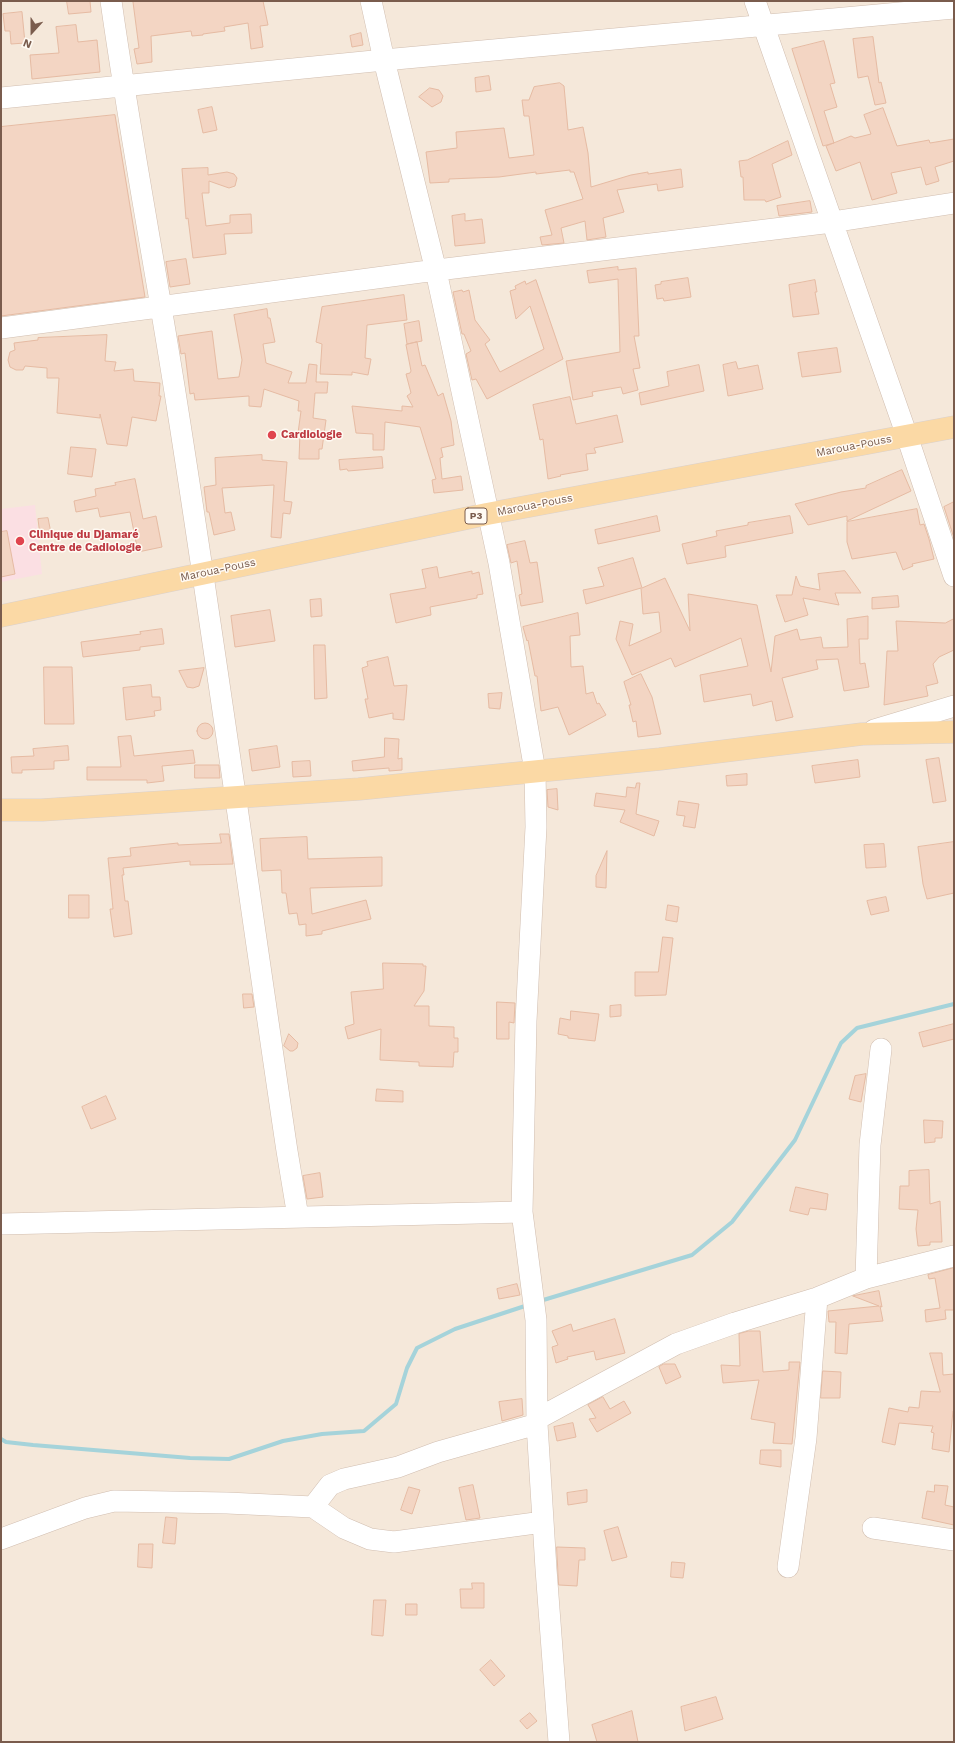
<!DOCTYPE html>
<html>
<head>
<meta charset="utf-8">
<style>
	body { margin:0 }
	#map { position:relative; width:955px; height:1743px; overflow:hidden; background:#fdf6ec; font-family:"Work Sans",sans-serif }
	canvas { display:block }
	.frame { position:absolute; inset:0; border:2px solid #7a5c4d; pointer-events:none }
	.north { position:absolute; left:12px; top:12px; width:40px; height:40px; -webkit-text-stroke:3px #fffaf3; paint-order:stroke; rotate:201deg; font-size:11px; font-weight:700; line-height:16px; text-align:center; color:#7a5c4d }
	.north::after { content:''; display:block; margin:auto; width:14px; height:18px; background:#7a5c4d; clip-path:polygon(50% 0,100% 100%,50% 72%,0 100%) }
</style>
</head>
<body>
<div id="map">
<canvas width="955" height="1743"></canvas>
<div class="frame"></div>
<div class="north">N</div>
</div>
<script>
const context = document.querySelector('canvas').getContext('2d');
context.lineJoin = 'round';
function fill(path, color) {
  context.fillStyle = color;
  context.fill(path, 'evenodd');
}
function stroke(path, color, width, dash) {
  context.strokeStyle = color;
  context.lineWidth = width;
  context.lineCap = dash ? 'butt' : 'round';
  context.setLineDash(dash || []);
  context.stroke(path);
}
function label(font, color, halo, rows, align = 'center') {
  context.font = font + ' "Work Sans",sans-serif';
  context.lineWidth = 3;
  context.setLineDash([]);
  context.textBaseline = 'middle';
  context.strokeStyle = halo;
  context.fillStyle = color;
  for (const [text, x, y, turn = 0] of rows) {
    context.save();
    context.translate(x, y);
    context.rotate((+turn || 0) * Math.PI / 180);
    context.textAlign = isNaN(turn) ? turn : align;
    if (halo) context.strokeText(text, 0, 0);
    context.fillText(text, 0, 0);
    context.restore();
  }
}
const residential = new Path2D(`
	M1 1H954V1742H1Z`);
const medical = new Path2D(`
	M35 505 42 574 1 582V509Z`);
const stream = new Path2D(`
	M540 1301 692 1255 732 1222 795 1140 841 1043 857 1028 954 1004
	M1 1439 6 1442 33 1445 190 1458 229 1459 283 1441 322 1434 364 1431 396 1404 407 1368 417 1348 455 1329 528 1305`);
const building = new Path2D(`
	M67 1H90L91 12 69 14Z
	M142 1H263L268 25 260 26 263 47 251 49 248 23 224 27 225 31 203 34V35L192 36 191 31 151 36 152 62 137 64 134 49 139 48 133 2Z
	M22 12 25 43 11 44 10 31H5L3 14Z
	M76 25 78 42 97 40 100 72 32 79 30 55 59 53 56 27Z
	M361 33 363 45 352 47 350 36Z
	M873 37 879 83 881 82 886 103 875 105 868 76 858 78 853 39Z
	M824 41 835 83 830 84 837 107 824 111 834 143 823 146 792 49Z
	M489 76 491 90 476 92 475 78Z
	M560 83 564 86 568 130 583 127 588 153 591 187 631 175 648 172V174L681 169 683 187 658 191 657 184 617 190 624 212 603 218 606 237 587 240 585 221 561 228 564 243 542 245 540 237 552 235 545 210 583 199 574 172H570V170L536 174V172L499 177 449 179V182L430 183 426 152 457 148 456 132 504 128 509 158 534 155 529 116H524L522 100H529L534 87Z
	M430 88 439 90 443 96 441 102 432 107 419 97Z
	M212 107 217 130 203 133 198 110Z
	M883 108 897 146 929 140 930 143 954 139V161L935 167 939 181 926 185 921 167 891 173 897 193 872 200 860 162 836 171 826 146 851 136 855 138 871 134 864 115Z
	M115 115 145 297 1 316V127Z
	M788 141 792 155 772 164 781 197 766 202 765 200H744L743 177H741L739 161 747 160Z
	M208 168V175L227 172 234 174 237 178 235 186 229 188 209 181V193H202L206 226 230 223V215L251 214 252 233 224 234 226 254 193 258 188 218 186 219 182 169Z
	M810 201 812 212 779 216 777 206Z
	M465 214V221L482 219 485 243 455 246 452 216Z
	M186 259 190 284 170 287 166 262Z
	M618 267V270L636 268 639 336H634L640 368 633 369 638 390 623 394 621 387 592 392 593 396 573 400 566 361 620 352 618 279 589 283 587 271Z
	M688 278 691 297 664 301 663 298 657 299 655 285 661 284V282Z
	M536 280 563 359 487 399 476 379 472 380 466 354 471 351 464 334H462L453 292 462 290 463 292 469 290 475 320 490 340 485 344 500 372 544 349 530 306 516 319 510 291 516 289 515 286 525 281 526 284Z
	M815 280 817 292H815L819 314 793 317 789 285Z
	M404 295 407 320 367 325 365 358 371 359 368 375 352 372V375L320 374 322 344 316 342 322 307Z
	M267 309 268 318H270L275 342 263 344 266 363 292 372 288 383H306L309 364 317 365 316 382H328L327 393H315L313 418 326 420 322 449H319V459H299L300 433H298L301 411H298L299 401 264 389 261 407 249 406V396L195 400 194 393 190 394 185 353 181 354 178 336 212 331 218 379 239 377 242 360 234 315Z
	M419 321 422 341 407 344 404 324Z
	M107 335 105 361 116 362 114 371 133 369 134 381 160 383 159 396H161L156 421 132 417 127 446 107 444 100 414V418L57 413 59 378H47V368L25 366 23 370H16L10 367 8 360 10 352 15 350 14 343 38 340V338Z
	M417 342 422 366 425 365 438 396 443 393 451 421 454 445 441 448 443 457 440 458 442 479 461 476 463 490 434 493 432 480 436 479 420 427 385 422 384 450H373V434L356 433 352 406 402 411V406L413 407 407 396 411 393 406 374 410 373 411 371 406 345Z
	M837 348 841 372 802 377 798 353Z
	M736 362 738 369 758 365 763 389 728 396 723 365Z
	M699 365 704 391 641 405 639 393 669 386 667 372Z
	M570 397 576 424 617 415 623 442 594 448 596 453 586 454 588 470 560 475 561 476 548 479 543 439 540 440 533 405Z
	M71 447 96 449 92 477 68 474Z
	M262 455V460L287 462 284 501 292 502 290 514 283 513 281 538 271 537 274 485 222 488 225 513 231 512 235 530 214 535 209 512H207L204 487 216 485 215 458Z
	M382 457 383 468 348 471 347 469 340 470 339 460Z
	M902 470 911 491 847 521V516L808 525 795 504 841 492 866 488V486Z
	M135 479 143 519 156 516 162 547 138 552 130 512 100 517 98 508 76 512 74 501 96 496 95 489 116 485 115 483Z
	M954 502V538L944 507Z
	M917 509 920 525 924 524 929 539 934 559 912 564 913 566 903 570 896 552 852 559 847 542V522Z
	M657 516 660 531 598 544 595 530Z
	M790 516 793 533 725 546 726 557 687 564 682 544 717 536 716 531 748 525V523Z
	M48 518 51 533 40 535 38 519Z
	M7 531 15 574 1 577V532Z
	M525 541 530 563 537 562 543 602 521 606 519 595 522 594 517 561 511 563 507 545Z
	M633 558 642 588 665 578 690 631 688 594 757 605 771 672 775 636 797 629 800 640 821 637 823 648 848 647 847 619 868 616V639H859L860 664 865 663 869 687 844 691 838 659 816 660 818 669 782 678 793 717 776 721 772 701 753 706 751 694 704 702 700 675 748 666 741 638 675 667 671 658 632 675 616 639 620 621 633 624 629 646 661 632 659 612 643 614 641 588 586 604 583 590 604 586 598 568Z
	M437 567 439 578 472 571V574L479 572 483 594 477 595V598L430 607 431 615 396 623 390 594 426 588 422 570Z
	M845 571 861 593H835L839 605 803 598 808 615 785 622 776 595H792L796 576 800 586 820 590 818 574Z
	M898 596 899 607 872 609V598Z
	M321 599 322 616 311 617 310 600Z
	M270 610 275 641 235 647 231 616Z
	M578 613 580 635 570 636 571 667 583 666 586 694 593 692 597 704 599 703 606 715 569 735 558 707 541 711 537 676H535L528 640 527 641 523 627Z
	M954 619V650L939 657 933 664 938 683 926 686 928 696 884 705 887 651H898L896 621 945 623Z
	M162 629 164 644 140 647V650L83 657 81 642 141 634 140 632Z
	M314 645H325L327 698 315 699Z
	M388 657 394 686 407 685 404 720 393 719V713L369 718 365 699H368L362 668 368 666 367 662Z
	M44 667H72L74 724H45Z
	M204 668 199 686 193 688 187 687 179 671Z
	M641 674 652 697 661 734 638 737 636 721 633 722 629 705H631L624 682Z
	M151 685 152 697H160L161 710 154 711 155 716 126 720 123 688Z
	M502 693 500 709 489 708 488 694Z
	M197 731a8 8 0 1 1 16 0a8 8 0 1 1-16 0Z
	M131 736 134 756 193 750 195 763 162 766 164 781 147 783V780H87V767H121L118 737Z
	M385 738 399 739 398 759 402 758V770L389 771V768L353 771 352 761 384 757Z
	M68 746 69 760 54 761V769L22 770V773H12L11 757 34 756 33 749Z
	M277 746 280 767 252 771 249 750Z
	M939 758 946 801 933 803 926 760Z
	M858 760 860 777 815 783 812 766Z
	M310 761 311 776 293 777 292 762Z
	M195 765H219L220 778H195Z
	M747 774V785L727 786 726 776Z
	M637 783H640L636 814 659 821 654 836 620 822 625 810 594 806 596 793 626 797 627 787 635 788Z
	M557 789 558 810 548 807 547 790Z
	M679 801 699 804 695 828 683 826 685 816 677 815Z
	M220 834H229L233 864 190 865V861L123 868 124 875H122L125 901H128L132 934 114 937 110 909H113L108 858 131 856 130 848 178 843V845L221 843Z
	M307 837 308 859 382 857V886L310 888 312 914 366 900 371 919 322 931V934L306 936V924L299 925 297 913 289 914 286 893H282L281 870 262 871 260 839Z
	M954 842V893L927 899 923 884 918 847Z
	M884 844 886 867 866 868 864 845Z
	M607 851 606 888 596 887V876Z
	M69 895H89V918H69Z
	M886 897 889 911 871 915 867 901Z
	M668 905 679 907 677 922 666 920Z
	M663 937 673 938 666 995 635 996V972H658Z
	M383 963 423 964V966H426L424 991 414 1006H429V1026L454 1027V1038H458V1052H454L453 1067 419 1066V1062L380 1060 381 1029 348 1039 345 1027 354 1024 351 992 383 989Z
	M243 994H252L254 1007 244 1008Z
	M497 1002 515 1003 514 1023 509 1022V1039H497Z
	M621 1005V1016L610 1017V1006Z
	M571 1011 599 1014 595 1041 568 1038V1036L558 1034 560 1018 570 1020Z
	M954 1024V1039L923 1047 919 1033Z
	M289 1034 298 1043 297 1048 293 1051H290L284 1046Z
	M866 1074 861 1102 849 1099 855 1076Z
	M377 1089 403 1091V1102L376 1101Z
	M106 1096 116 1119 91 1129 82 1107Z
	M924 1120 943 1121 942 1138H935V1142L925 1143Z
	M929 1170 930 1204 940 1201 942 1242H930V1245L918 1246 916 1229 918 1210 899 1209 900 1186H909V1171Z
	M320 1173 323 1197 307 1199 303 1176Z
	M796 1187 828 1194 826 1210 810 1208 808 1215 790 1211Z
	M954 1268V1310H945L946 1319 926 1322 925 1310 940 1308 935 1278 929 1279 928 1275Z
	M517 1284 520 1295 499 1299 497 1289Z
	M879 1291 882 1307 880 1306 883 1321 849 1324 847 1354 835 1353 836 1322H829L828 1311 879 1306 853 1296Z
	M615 1319 625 1353 596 1360 594 1351 567 1357 568 1359 556 1363 552 1347 558 1345 552 1331 571 1324 573 1331Z
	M749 1331H760L763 1372 789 1370V1362H800L792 1444 773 1443 775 1423 751 1419 759 1380 723 1383 721 1365 740 1366 739 1334Z
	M930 1353H942L943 1375 954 1374V1412L953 1411 949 1452 932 1449 934 1433 931 1432 933 1426 899 1423 895 1445 882 1442 889 1408 908 1412 909 1407 919 1408 921 1391 940 1392Z
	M664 1364H675L681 1377 666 1384 659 1367Z
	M823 1371 841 1372 840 1398H821Z
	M603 1397 610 1409 624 1401 631 1413 597 1432 589 1419 596 1418 588 1405Z
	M522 1399 523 1415 502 1421 499 1402Z
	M573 1423 576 1437 557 1441 554 1427Z
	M761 1450H781V1467L760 1464Z
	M473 1485 480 1518 466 1520 459 1488Z
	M935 1485 948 1486 945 1505 954 1507V1525L922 1518 927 1491 934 1492Z
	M409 1487 420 1490 412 1514 401 1510Z
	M587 1490V1502L568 1505 567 1493Z
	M166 1517 177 1518 175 1544 163 1543Z
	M618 1527 627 1557 612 1561 604 1531Z
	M139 1544H153L152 1568 138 1567Z
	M557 1547 585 1548V1560H579L577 1586 559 1585Z
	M672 1562 685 1563 683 1578 671 1577Z
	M472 1583H484V1608H461L460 1589H472Z
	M374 1600H386L383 1636 372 1635Z
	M406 1604H417V1615H406Z
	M491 1660 505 1676 494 1686 480 1670Z
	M716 1697 723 1719 685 1731 681 1707Z
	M632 1711 638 1742H597L592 1725Z
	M530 1713 537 1721 527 1729 520 1721Z`);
const minor = new Path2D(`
	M111 1C130 136 156 270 177 405 216 653 250 902 287 1151L298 1217
	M371 1 384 60 436 271 499 563 535 771 536 827 526 1021 522 1212 536 1320 537 1424 546 1569 559 1742
	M755 1 907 436 954 576
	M1 98 384 60 954 8
	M1 328 421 272 832 222 954 203
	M874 730 954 706
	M1 1224 522 1212
	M866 1278 954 1256
	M537 1419 676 1344 735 1323 817 1298 866 1278 870 1145 881 1049
	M313 1507 344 1528 370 1539 394 1542 543 1522
	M873 1528 954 1540
	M1 1539 85 1508 114 1501 227 1503 313 1507 330 1485 344 1479 398 1467 438 1452 537 1424
	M788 1567 806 1438 817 1298`);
const major = new Path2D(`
	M1 616 487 514 954 427
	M1 810H42L359 789 660 759 862 734 954 732`);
const markers = [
	[272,435,5,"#e0444e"],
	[20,541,5,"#e0444e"]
];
const shields = [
	[476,516,22]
];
const shieldNames = [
	["P3",476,516]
];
const healthNames = [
	["Cardiologie",281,435],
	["Clinique du Djamaré",29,535],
	["Centre de Cadiologie",29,548]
];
const streetNames = [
	["Maroua-Pouss",854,446,-11],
	["Maroua-Pouss",535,505,-11],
	["Maroua-Pouss",218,570,-12]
];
fill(residential, '#f5e8da');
fill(medical, '#fbdfe3');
stroke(stream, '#a5d3da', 4);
fill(building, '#f3d5c3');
stroke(building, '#e6bba3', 1);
stroke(minor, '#d1beb0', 22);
stroke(major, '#dad1cd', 23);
stroke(minor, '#fff', 21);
stroke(major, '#fbd9a5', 22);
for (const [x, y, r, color] of markers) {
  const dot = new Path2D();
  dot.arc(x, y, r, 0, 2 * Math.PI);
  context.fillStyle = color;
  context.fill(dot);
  stroke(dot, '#fffaf3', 1.5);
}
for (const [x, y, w] of shields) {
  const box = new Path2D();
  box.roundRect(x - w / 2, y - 8, w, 16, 3);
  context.fillStyle = '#fffaf3';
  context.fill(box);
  stroke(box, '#7a5c4d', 1);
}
label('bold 10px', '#7a5c4d', null, shieldNames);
label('bold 11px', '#be3a42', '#fffaf3', healthNames, 'left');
label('11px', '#7a5c4d', '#fffaf3', streetNames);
</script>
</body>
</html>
